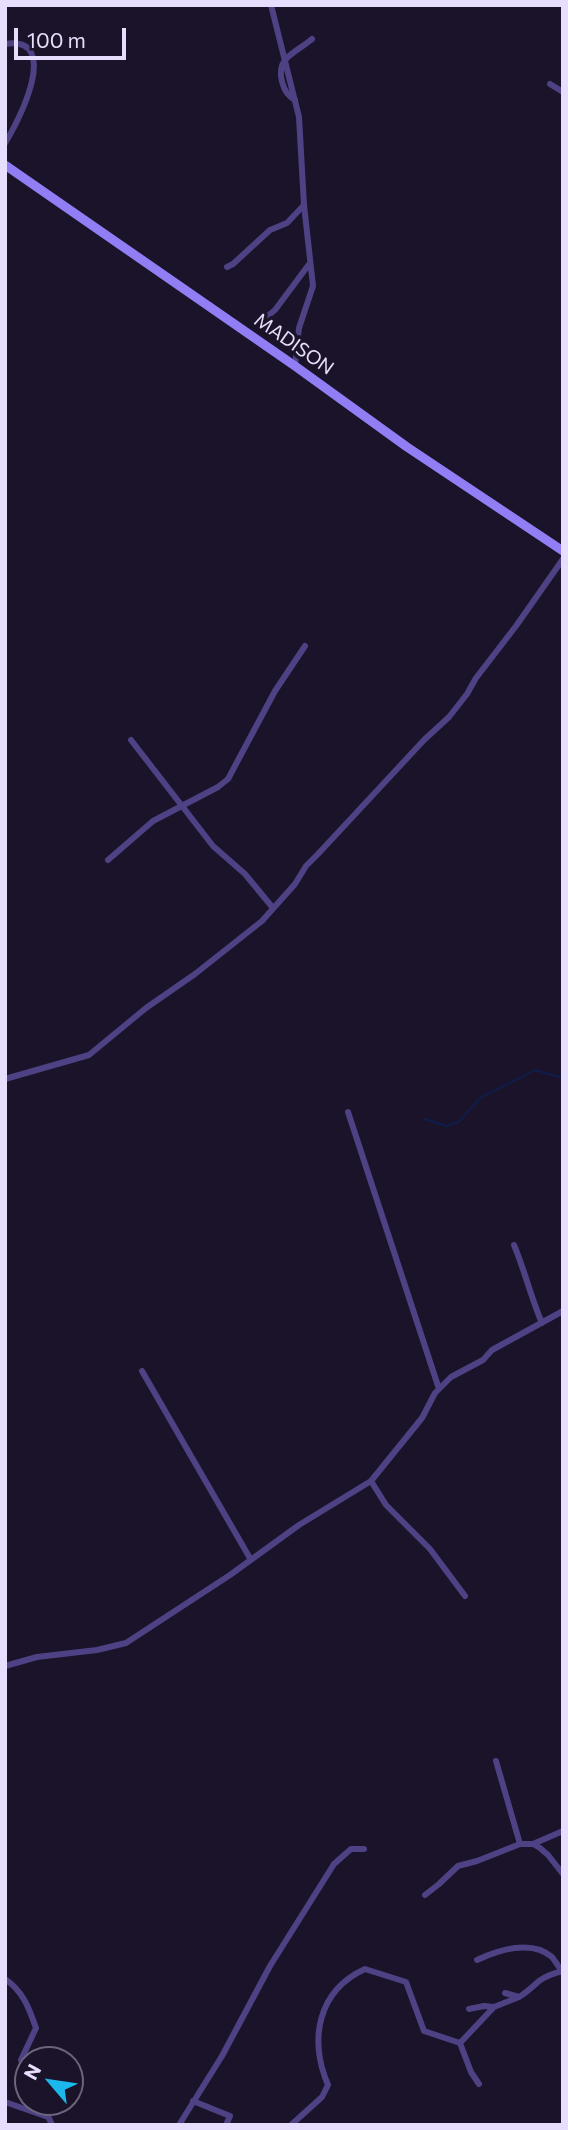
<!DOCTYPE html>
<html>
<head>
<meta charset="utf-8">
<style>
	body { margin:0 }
	#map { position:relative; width:568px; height:2130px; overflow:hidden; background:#1a1329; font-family:Commissioner,sans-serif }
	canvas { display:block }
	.frame { position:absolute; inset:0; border:7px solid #e6defc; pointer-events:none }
	.north { position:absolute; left:14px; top:2046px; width:70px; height:70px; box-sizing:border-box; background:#1a1329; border:2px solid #6c647d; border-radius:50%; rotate:299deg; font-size:19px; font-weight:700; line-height:28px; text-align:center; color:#e6defc }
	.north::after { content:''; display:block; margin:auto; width:24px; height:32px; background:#1bb9eb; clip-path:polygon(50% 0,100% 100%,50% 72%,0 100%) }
	.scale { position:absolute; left:14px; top:28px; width:112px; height:32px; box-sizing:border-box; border:4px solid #e6defc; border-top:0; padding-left:9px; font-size:21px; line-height:24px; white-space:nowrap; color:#e6defc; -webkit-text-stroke:5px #1a1329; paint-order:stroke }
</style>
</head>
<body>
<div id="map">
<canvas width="568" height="2130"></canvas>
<div class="frame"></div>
<div class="north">N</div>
<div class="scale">100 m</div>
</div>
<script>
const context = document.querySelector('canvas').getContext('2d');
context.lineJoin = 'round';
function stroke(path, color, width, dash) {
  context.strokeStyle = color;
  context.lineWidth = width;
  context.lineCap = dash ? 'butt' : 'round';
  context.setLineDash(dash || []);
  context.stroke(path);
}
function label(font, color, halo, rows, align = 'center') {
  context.font = font + ' Commissioner,sans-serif';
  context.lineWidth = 7;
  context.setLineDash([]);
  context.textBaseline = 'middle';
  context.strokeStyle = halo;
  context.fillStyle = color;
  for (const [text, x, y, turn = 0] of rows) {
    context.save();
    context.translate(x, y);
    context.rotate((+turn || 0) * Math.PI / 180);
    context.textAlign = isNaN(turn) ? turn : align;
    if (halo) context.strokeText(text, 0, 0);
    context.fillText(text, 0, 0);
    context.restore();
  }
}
const stream = new Path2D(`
	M424 1119 447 1126 459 1122 480 1098 535 1070 563 1078`);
const street = new Path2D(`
	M271 5 299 117 304 205 313 286 299 328 295 366
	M5 44C63 35 18 123 5 143
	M550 84 563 92
	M295 100C283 94 276 72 285 60 292 52 304 46 312 39
	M227 267 233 264 270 230 287 223 304 205
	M264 319 275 310 310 263
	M131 740 213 846 245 874 273 908
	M108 860 153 821 218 787 228 779 275 691 305 646
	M5 1079 89 1055 146 1008 195 974 262 921 295 884 306 866 318 854 424 740 449 717 467 694 476 678 516 626 563 559
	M348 1112 439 1389
	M514 1245C525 1271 531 1298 542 1323
	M142 1371 251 1560
	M371 1481 386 1505 430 1549 465 1596
	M5 1666 37 1657 97 1650 126 1643 230 1575 299 1525 371 1481 422 1418 435 1393 451 1377 483 1360 492 1350 563 1311
	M496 1761 520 1844
	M533 1844 563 1831
	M425 1895 439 1884 458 1866 477 1861 520 1844H533L540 1848 548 1855 563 1874
	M477 1960C498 1950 532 1939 552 1957 555 1961 559 1967 562 1971
	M5 1979C23 1991 29 2008 36 2028L21 2060 28 2068
	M505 1993 519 1997C527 1992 532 1987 539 1981 546 1976 554 1973 563 1971
	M469 2009 484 2006 494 2007 519 1997
	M460 2043 471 2072 479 2084
	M193 2101 230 2116 226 2125
	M5 2102 48 2117
	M42 2102 52 2125
	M179 2125 222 2056 270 1966 334 1864 351 1849H364
	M291 2125 322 2097 328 2085C309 2040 317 1991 365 1969L406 1982 424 2031 460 2043 494 2007`);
const secondary = new Path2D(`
	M5 165 295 366 407 447 563 551`);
const streetNames = [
	["MADISON",294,344,35]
];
stroke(stream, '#101c45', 2.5);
stroke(street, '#4e4284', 6);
stroke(secondary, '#917df4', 9);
label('19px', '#e6defc', '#1a1329', streetNames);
</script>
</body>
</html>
